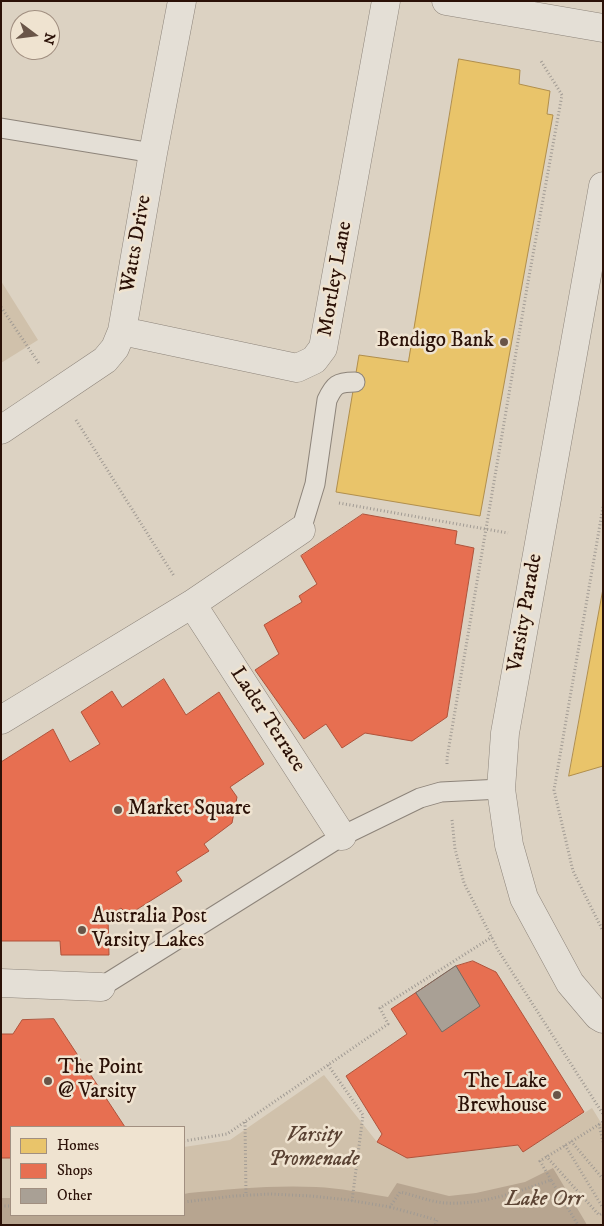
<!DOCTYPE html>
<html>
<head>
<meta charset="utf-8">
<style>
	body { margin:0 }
	#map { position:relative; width:604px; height:1226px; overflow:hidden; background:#dcd2c2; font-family:"IM FELL DW Pica",serif }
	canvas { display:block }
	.frame { position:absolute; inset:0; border:2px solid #2b1107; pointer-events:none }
	.legend { position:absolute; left:10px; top:1126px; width:175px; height:90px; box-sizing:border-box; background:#efe3d0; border:1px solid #a18f80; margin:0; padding:6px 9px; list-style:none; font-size:15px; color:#2b1107 }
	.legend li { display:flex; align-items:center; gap:10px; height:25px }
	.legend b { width:25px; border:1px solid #a18f80 }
	.north { position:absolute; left:10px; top:10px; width:50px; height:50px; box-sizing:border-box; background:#efe3d0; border:1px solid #a18f80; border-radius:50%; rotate:105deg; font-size:14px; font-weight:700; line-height:20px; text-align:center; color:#2b1107 }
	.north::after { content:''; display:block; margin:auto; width:18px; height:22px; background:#695548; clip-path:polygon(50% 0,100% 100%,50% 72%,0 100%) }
</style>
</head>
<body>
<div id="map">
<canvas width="604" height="1226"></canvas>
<div class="frame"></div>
<ul class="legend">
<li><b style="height:14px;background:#e9c46a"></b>Homes</li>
<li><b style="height:14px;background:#e76f51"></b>Shops</li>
<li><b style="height:14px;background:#a9a095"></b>Other</li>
</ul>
<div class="north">N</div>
</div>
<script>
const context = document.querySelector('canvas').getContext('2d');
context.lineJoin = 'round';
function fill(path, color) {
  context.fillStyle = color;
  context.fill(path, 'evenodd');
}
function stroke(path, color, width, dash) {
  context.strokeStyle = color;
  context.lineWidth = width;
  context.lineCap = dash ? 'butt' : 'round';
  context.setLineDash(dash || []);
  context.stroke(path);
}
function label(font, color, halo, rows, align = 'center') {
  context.font = font + ' "IM FELL DW Pica",serif';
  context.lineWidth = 5;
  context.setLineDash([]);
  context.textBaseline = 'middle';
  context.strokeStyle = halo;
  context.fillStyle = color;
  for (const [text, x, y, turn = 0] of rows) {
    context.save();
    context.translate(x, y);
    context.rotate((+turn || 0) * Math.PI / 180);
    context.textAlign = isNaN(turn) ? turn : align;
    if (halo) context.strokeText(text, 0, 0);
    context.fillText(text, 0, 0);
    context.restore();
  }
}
const green = new Path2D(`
	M1 281 38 340 1 363Z
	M324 1075 377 1142 407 1158 518 1145 523 1152 592 1108 603 1126V1225H570L184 1211V1147L230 1140Z
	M1 1158H11V1213H1Z`);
const water = new Path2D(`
	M553 1168 583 1218 587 1225H1V1198H11V1215H184V1194L189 1193C231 1189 273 1185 316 1187 340 1188 364 1193 388 1197L397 1183 449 1196 476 1193 525 1182Z`);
const homes = new Path2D(`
	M459 59 520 70 519 84 550 91 547 114 553 115 480 516 336 492 359 355 408 362Z
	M603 589V766L569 776Z`);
const shops = new Path2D(`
	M363 514 457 531 455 544 474 548 447 717 412 741 365 733 342 748 326 724 304 739 255 670 279 654 264 625 302 602 299 596 317 584 301 556Z
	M164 679 186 715 219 692 264 764 230 787 237 797 232 823 204 844 209 851 176 872 182 881 128 915 121 908 108 917 109 955H61L60 941H1V762L53 729 70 762 100 744 81 712 112 691 122 707Z
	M473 961 496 972 584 1112 523 1152 518 1145 407 1158 377 1142 382 1134 346 1076 407 1034 391 1009 456 966Z
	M54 1019 125 1127H11V1158H1V1034H13L22 1020Z`);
const building = new Path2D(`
	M456 966 480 1006 442 1032 416 993Z`);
const path = new Path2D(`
	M1 307 40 365
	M76 420 174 576
	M339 503 508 533
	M603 507 554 790 573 871 603 931
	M447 764V758L528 282 562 95 541 61
	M452 820 455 849 464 883 498 950 603 1114
	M328 1065 363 1115 352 1201
	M245 1122 246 1195
	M599 1124 603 1142
	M184 1141 227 1134 388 1024 380 1008 492 937
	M571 1141 603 1179
	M565 1145 603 1208
	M546 1156 599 1215 603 1213
	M551 1180 540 1161 603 1122
	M184 1202 234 1196 270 1194 311 1196 348 1200 390 1207 400 1192C414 1195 431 1202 445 1203 482 1205 517 1192 551 1180L578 1225
	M1 1206H11
	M390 1207 437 1220 435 1225`);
const service = new Path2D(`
	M1 128 153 153
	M301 530 315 484 327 400C334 385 337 382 355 382
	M101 987 342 836 420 798 441 792 501 789`);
const minor = new Path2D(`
	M446 1 603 28
	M122 331 297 368 314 360 323 348 386 1
	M1 430 105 360 115 348 122 331 153 153 182 1
	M192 604 301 530
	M1 720 192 604 342 836
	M1 983 101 987`);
const tertiary = new Path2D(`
	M603 186 505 733 501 789 509 845 524 898 570 983 598 1016 603 1019`);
const markers = [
	[504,342,5,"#695548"],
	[118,810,5,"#695548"],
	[82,930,5,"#695548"],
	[48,1081,5,"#695548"],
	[557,1095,5,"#695548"]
];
const streetNames = [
	["Watts Drive",137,244,-80],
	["Mortley Lane",336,279,-80],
	["Varsity Parade",526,613,-80],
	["Lader Terrace",267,720,57]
];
const poiNames = [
	["Bendigo Bank",494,342,"right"],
	["Market Square",128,810],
	["Australia Post",92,918],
	["Varsity Lakes",92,942],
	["The Point",58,1069],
	["@ Varsity",58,1093],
	["The Lake",547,1083,"right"],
	["Brewhouse",547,1107,"right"]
];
const parkNames = [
	["Varsity",314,1137],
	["Promenade",314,1161]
];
const waterNames = [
	["Lake Orr",544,1200]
];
fill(green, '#d0c1ab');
fill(water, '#b7a590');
fill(homes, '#e9c46a');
stroke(homes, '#b08e4c', 1);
fill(shops, '#e76f51');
stroke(shops, '#af533b', 1);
fill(building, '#a9a095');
stroke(building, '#746b62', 1);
stroke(service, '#8d847a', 21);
stroke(minor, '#8d847a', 29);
stroke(tertiary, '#8d847a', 29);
stroke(path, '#a09a93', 3, [1, 2.5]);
stroke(service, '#e4dfd6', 19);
stroke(minor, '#e4dfd6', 28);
stroke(tertiary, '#e4dfd6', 28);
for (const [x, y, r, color] of markers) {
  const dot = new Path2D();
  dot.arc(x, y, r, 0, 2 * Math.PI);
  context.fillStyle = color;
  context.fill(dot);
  stroke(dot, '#efe3d0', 2);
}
label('21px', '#2b1107', '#efe3d0', streetNames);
label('21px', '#2b1107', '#efe3d0', poiNames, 'left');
label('italic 21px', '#5a4233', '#efe3d0', parkNames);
label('italic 22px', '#5d4535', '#efe3d0', waterNames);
</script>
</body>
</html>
